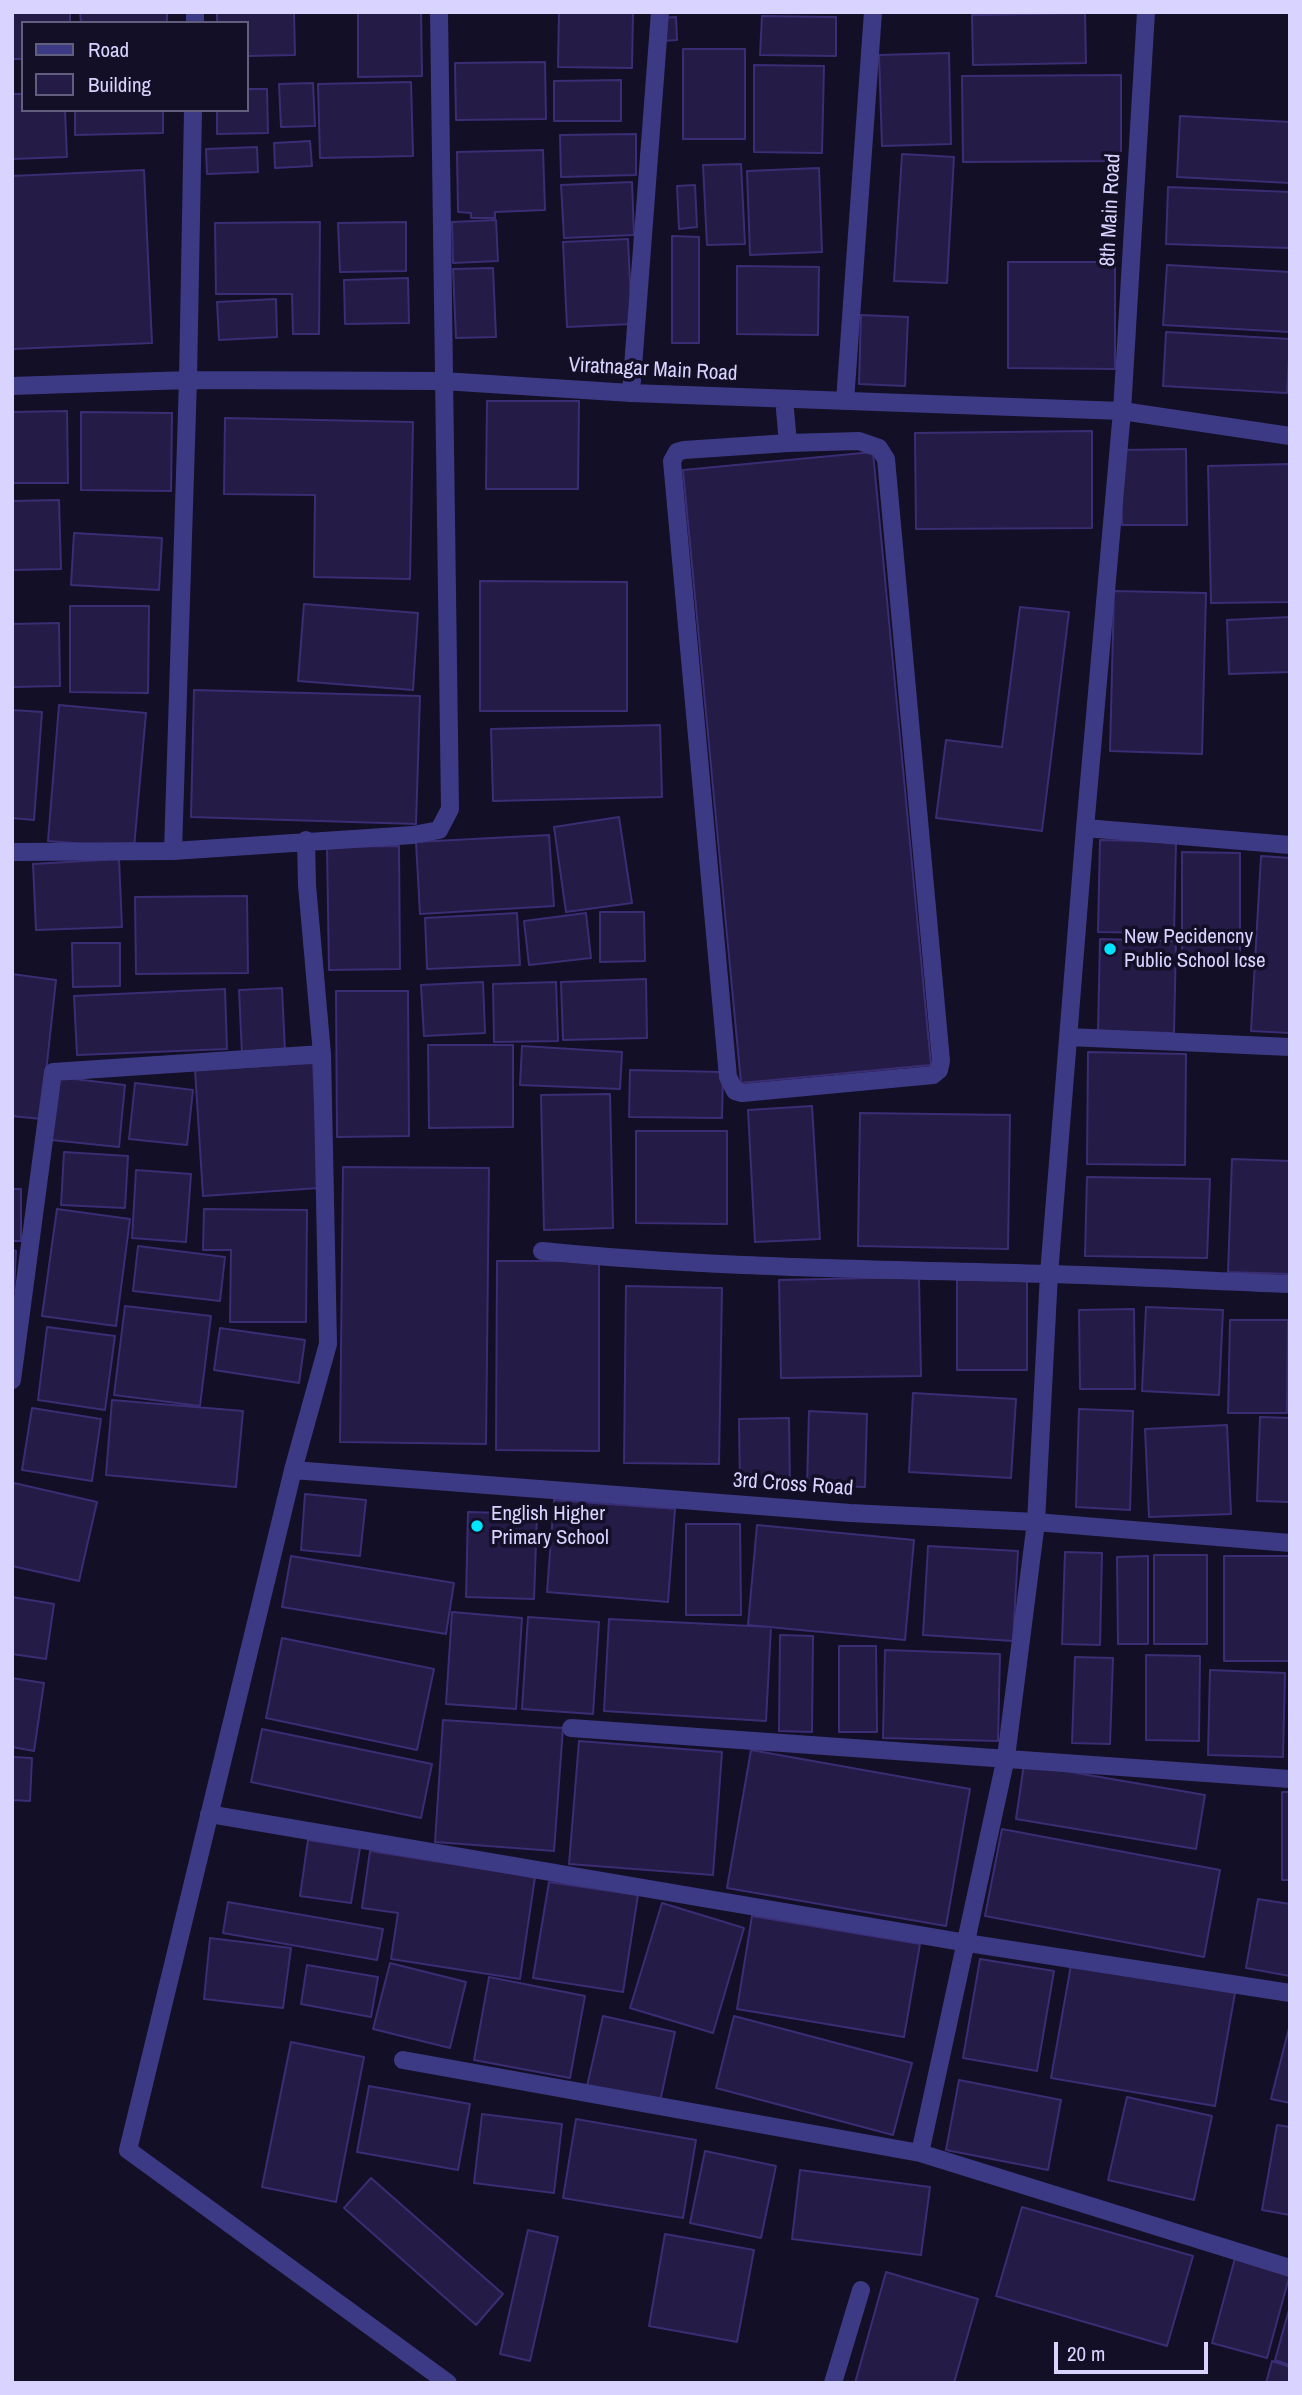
<!DOCTYPE html>
<html>
<head>
<meta charset="utf-8">
<style>
	body { margin:0 }
	#map { position:relative; width:1302px; height:2395px; overflow:hidden; background:#130f26; font-family:"Archivo Narrow",sans-serif }
	canvas { display:block }
	.frame { position:absolute; inset:0; border:14px solid #d9d4ff; pointer-events:none }
	.legend { position:absolute; left:21px; top:21px; width:228px; height:91px; box-sizing:border-box; background:#130f26; border:2px solid #625e7d; margin:0; padding:9px 12px; list-style:none; font-size:21px; color:#d9d4ff }
	.legend li { display:flex; align-items:center; gap:14px; height:35px }
	.legend b { width:35px; border:2px solid #625e7d }
	.scale { position:absolute; left:1054px; top:2342px; width:154px; height:32px; box-sizing:border-box; border:4px solid #d9d4ff; border-top:0; padding-left:9px; font-size:21px; line-height:24px; white-space:nowrap; color:#d9d4ff; -webkit-text-stroke:5px #130f26; paint-order:stroke }
</style>
</head>
<body>
<div id="map">
<canvas width="1302" height="2395"></canvas>
<div class="frame"></div>
<ul class="legend">
<li><b style="height:9px;background:#3d3a85"></b>Road</li>
<li><b style="height:19px;background:#241b47"></b>Building</li>
</ul>
<div class="scale">20 m</div>
</div>
<script>
const context = document.querySelector('canvas').getContext('2d');
context.lineJoin = 'round';
function fill(path, color) {
  context.fillStyle = color;
  context.fill(path, 'evenodd');
}
function stroke(path, color, width, dash) {
  context.strokeStyle = color;
  context.lineWidth = width;
  context.lineCap = dash ? 'butt' : 'round';
  context.setLineDash(dash || []);
  context.stroke(path);
}
function label(font, color, halo, rows, align = 'center') {
  context.font = font + ' "Archivo Narrow",sans-serif';
  context.lineWidth = 7;
  context.setLineDash([]);
  context.textBaseline = 'middle';
  context.strokeStyle = halo;
  context.fillStyle = color;
  for (const [text, x, y, turn = 0] of rows) {
    context.save();
    context.translate(x, y);
    context.rotate((+turn || 0) * Math.PI / 180);
    context.textAlign = isNaN(turn) ? turn : align;
    if (halo) context.strokeText(text, 0, 0);
    context.fillText(text, 0, 0);
    context.restore();
  }
}
const building = new Path2D(`
	M12 12H70V23H23V59H12Z
	M80 12H167V23H81Z
	M217 12H294L295 55 247 56V23H217Z
	M358 12H421L422 76 358 77Z
	M559 12H633L632 68 558 67Z
	M1085 13 1086 63 973 65 972 15Z
	M762 16 836 17V56L760 55Z
	M676 17 677 40 662 41 661 18Z
	M683 49H745V139H683Z
	M949 53 951 144 882 146 879 55Z
	M545 62 546 119 456 120 455 63Z
	M754 65 824 66 822 153 754 152Z
	M1121 75V161L963 162 962 76Z
	M621 80V121H554V81Z
	M411 82 413 156 320 158 318 84Z
	M313 83 315 126 281 127 279 84Z
	M247 89H267L268 133 217 134V110H247Z
	M12 94H23V110H65L67 157 12 159Z
	M75 110H163V133L75 135Z
	M1180 116 1290 122V183L1177 177Z
	M636 134V175L561 177 560 135Z
	M310 141 312 166 275 168 274 143Z
	M257 147 258 172 207 174 206 149Z
	M543 150 545 210 495 212V218H471V213L458 212 457 152Z
	M902 154 954 157 947 283 894 281Z
	M741 164 745 244 707 245 703 165Z
	M819 168 822 252 750 255 747 171Z
	M144 170 152 343 12 349V176Z
	M632 182 634 235 564 238 561 185Z
	M695 185 697 227 679 229 677 186Z
	M1168 187 1290 192 1289 248 1166 244Z
	M496 220 498 261 453 263 452 222Z
	M320 222 319 334H293L292 294H216L215 223Z
	M406 222V271L340 272 338 223Z
	M672 236 699 237V343H672Z
	M628 239 632 324 567 327 563 242Z
	M1008 262H1115V369L1008 368Z
	M1167 265 1290 272V332L1163 325Z
	M737 266 819 267 818 335 737 334Z
	M493 268 496 337 456 338 453 269Z
	M408 278 409 323 345 324 344 280Z
	M276 299 277 337 219 340 217 302Z
	M861 315 908 317 905 386 859 384Z
	M1166 332 1290 339 1287 393 1163 386Z
	M487 401H579L578 489H486Z
	M67 411 68 483H12V412Z
	M81 412 172 413 171 491 81 490Z
	M225 418 413 422 410 579 314 577 315 495 224 494Z
	M1092 431V528L916 529 915 433Z
	M1186 449 1187 525H1122L1121 450Z
	M873 452 931 1065 741 1083 683 470Z
	M1290 464V602L1211 603 1208 466Z
	M59 500 61 569 12 570V501Z
	M74 533 162 538 159 590 71 585Z
	M480 581 627 582V711H480Z
	M1114 591 1206 593 1202 754 1110 751Z
	M304 604 418 613 413 690 298 681Z
	M70 606H149L148 693 70 692Z
	M1020 607 1069 612 1042 831 936 818 946 740 1002 747Z
	M1290 617V672L1229 674 1227 620Z
	M59 623 60 686 12 687V624Z
	M194 690 420 696 416 824 191 817Z
	M59 705 146 713 134 848 48 841Z
	M12 710 42 712 34 820 12 818Z
	M660 725 662 797 493 801 491 729Z
	M619 817 632 903 566 912 554 827Z
	M549 835 554 906 420 914 416 842Z
	M1100 840 1176 842 1174 933 1098 932Z
	M399 846 400 969 329 970 327 847Z
	M1182 852 1240 853V958H1182Z
	M1261 856 1290 858V1033L1251 1031Z
	M119 859 122 927 36 930 33 864Z
	M247 896 248 973 136 974 135 897Z
	M600 912H644L645 961 600 962Z
	M517 913 520 965 427 969 425 918Z
	M586 913 591 958 529 965 524 921Z
	M1100 939 1176 941 1174 1033 1098 1031Z
	M72 943H120V986L73 987Z
	M12 974 56 980 41 1119 12 1116Z
	M646 979 647 1038 563 1040 561 982Z
	M483 982 485 1033 424 1036 421 985Z
	M556 982 558 1041 494 1042 493 984Z
	M282 988 285 1052 242 1054 239 990Z
	M225 989 227 1049 77 1055 74 996Z
	M336 991H408L409 1136 337 1137Z
	M428 1045H513V1127L429 1128Z
	M522 1046 622 1052 620 1089 520 1085Z
	M1088 1052 1186 1054 1185 1165 1087 1164Z
	M313 1063 319 1188 203 1196 195 1070Z
	M630 1070 723 1072 722 1118 629 1117Z
	M57 1077 125 1085 119 1147 51 1140Z
	M135 1083 193 1090 187 1145 129 1139Z
	M610 1094 613 1228 544 1230 541 1095Z
	M812 1106 820 1239 755 1242 748 1110Z
	M860 1113 1010 1115 1008 1249 858 1246Z
	M636 1131H727V1224L636 1223Z
	M64 1152 128 1156 125 1208 61 1205Z
	M1232 1159 1290 1161 1289 1274 1228 1272Z
	M343 1167 489 1168 486 1444 340 1442Z
	M136 1170 191 1174 186 1242 132 1238Z
	M1087 1177 1210 1179 1207 1258 1085 1256Z
	M12 1189H21V1241H12Z
	M57 1209 130 1219 116 1326 42 1316Z
	M204 1209 307 1210 306 1322H230L231 1250H203Z
	M138 1246 225 1257 220 1301 133 1291Z
	M12 1250 16 1251 14 1292H12Z
	M497 1261H599V1451L496 1450Z
	M919 1277 921 1376 781 1378 779 1280Z
	M957 1280H1027V1370H957Z
	M626 1286 722 1288 719 1464 624 1463Z
	M125 1306 211 1316 200 1406 114 1395Z
	M1146 1307 1223 1310 1219 1395 1142 1391Z
	M1134 1309 1135 1389H1080L1079 1310Z
	M1230 1320H1288L1287 1413H1228Z
	M47 1327 115 1336 105 1410 38 1400Z
	M220 1328 305 1340 299 1383 214 1370Z
	M913 1393 1016 1399 1011 1478 909 1472Z
	M112 1400 243 1411 236 1487 106 1475Z
	M32 1408 101 1419 92 1481 22 1470Z
	M1079 1409 1133 1411 1130 1510 1076 1507Z
	M809 1411 867 1414 865 1487 807 1485Z
	M1260 1417 1290 1418V1502L1257 1501Z
	M789 1418 790 1486 740 1487 739 1419Z
	M1227 1425 1231 1514 1149 1517 1145 1429Z
	M14 1483 97 1502 79 1581 12 1566V1491Z
	M305 1494 366 1500 360 1556 301 1550Z
	M554 1500 675 1509 668 1602 547 1592Z
	M468 1512 537 1514 534 1599 466 1597Z
	M686 1524H740L741 1615H686Z
	M757 1525 914 1540 905 1640 748 1625Z
	M928 1546 1018 1551 1013 1641 923 1635Z
	M1065 1552 1102 1553 1100 1645 1062 1644Z
	M1154 1555H1207V1644H1154Z
	M291 1556 454 1583 446 1634 282 1607Z
	M1148 1556V1644H1118L1117 1557Z
	M1224 1556H1290V1661H1224Z
	M12 1597 54 1604 46 1659 12 1654Z
	M452 1612 522 1618 516 1709 446 1704Z
	M528 1617 599 1622 593 1714 522 1709Z
	M609 1619 771 1627 766 1721 604 1711Z
	M780 1635 813 1636 812 1732 779 1731Z
	M282 1638 434 1669 417 1750 266 1718Z
	M839 1646H876L877 1732H839Z
	M885 1650 1000 1654 998 1741 883 1738Z
	M1146 1655 1200 1656 1199 1741 1146 1740Z
	M1075 1657 1113 1658 1110 1744 1072 1743Z
	M1210 1670 1285 1673 1283 1757 1208 1755Z
	M12 1678 44 1683 34 1751 12 1747Z
	M443 1720 563 1728 554 1851 435 1842Z
	M262 1729 432 1764 421 1818 251 1782Z
	M579 1741 722 1752 713 1875 569 1864Z
	M751 1750 970 1789 946 1926 727 1888Z
	M12 1757 32 1758 30 1801 12 1800Z
	M1024 1764 1205 1795 1196 1849 1016 1819Z
	M1282 1792H1290V1880H1282Z
	M1002 1829 1220 1870 1204 1957 985 1916Z
	M308 1840 360 1848 351 1903 300 1896Z
	M370 1851 535 1877 520 1979 391 1959 398 1913 362 1908Z
	M549 1882 638 1895 623 1992 533 1978Z
	M1258 1899 1290 1904V1976L1246 1968Z
	M228 1902 383 1929 377 1960 223 1933Z
	M662 1903 744 1928 713 2033 630 2008Z
	M752 1916 920 1944 904 2037 737 2009Z
	M210 1938 291 1948 283 2008 204 1999Z
	M980 1959 1054 1971 1037 2071 963 2058Z
	M390 1963 466 1982 450 2048 373 2029Z
	M307 1965 378 1977 371 2017 301 2004Z
	M1071 1965 1235 1993 1215 2106 1051 2078Z
	M489 1977 585 1996 570 2078 474 2060Z
	M603 2016 675 2032 660 2102 587 2086Z
	M734 2016 912 2063 893 2135 716 2088Z
	M1290 2024V2103L1271 2099Z
	M291 2042 364 2057 336 2202 262 2187Z
	M959 2080 1061 2100 1048 2170 946 2150Z
	M369 2086 470 2104 458 2170 357 2152Z
	M1127 2097 1212 2116 1194 2200 1108 2180Z
	M482 2114 562 2124 554 2193 474 2183Z
	M576 2119 696 2140 683 2218 563 2198Z
	M1277 2125 1290 2127V2215L1262 2210Z
	M705 2151 776 2166 761 2238 690 2223Z
	M800 2170 930 2187 921 2255 792 2239Z
	M371 2178 503 2294 476 2325 344 2208Z
	M1022 2207 1193 2256 1167 2346 996 2296Z
	M528 2230 558 2237 530 2361 500 2354Z
	M665 2234 754 2250 737 2342 649 2326Z
	M1235 2258 1290 2274 1267 2358 1212 2343Z
	M886 2272 978 2299 954 2383H855Z
	M1290 2306V2365L1275 2360Z
	M1272 2361 1290 2367V2383H1266Z`);
const minor = new Path2D(`
	M195 23V12
	M12 386 188 380 443 381 631 393 1122 411 1290 436
	M631 393 660 12
	M784 399 788 443
	M845 401 873 12
	M859 441 879 448 886 459 941 1061 939 1070 933 1075 742 1093 735 1091 728 1077 672 461 677 452 684 450 788 443Z
	M1085 828 1290 845
	M306 840 307 885 322 1054 328 1344 293 1470 128 2150 448 2383
	M173 851 188 380 193 110
	M12 852 173 851 413 835 439 830 450 809 439 12
	M1069 1037 1290 1047
	M542 1251C709 1268 878 1269 1046 1274 1127 1276 1208 1281 1290 1284
	M12 1380 53 1072 322 1054
	M293 1470 850 1513 1036 1522 1290 1543
	M571 1728 1290 1779
	M209 1814 967 1943 1290 1993
	M403 2060 920 2153 1290 2268
	M920 2153 1006 1757 1036 1522 1049 1274 1085 828 1122 411 1146 12
	M833 2383 861 2290`);
const markers = [
	[1110,949,7,"#00e5ff"],
	[477,1526,7,"#00e5ff"]
];
const streetNames = [
	["8th Main Road",1111,210,-87],
	["Viratnagar Main Road",653,370,3],
	["3rd Cross Road",793,1485,4]
];
const poiNames = [
	["New Pecidencny",1124,937],
	["Public School Icse",1124,961],
	["English Higher",491,1514],
	["Primary School",491,1538]
];
fill(building, '#241b47');
stroke(building, '#3b2d73', 2);
stroke(minor, '#3d3a85', 18);
for (const [x, y, r, color] of markers) {
  const dot = new Path2D();
  dot.arc(x, y, r, 0, 2 * Math.PI);
  context.fillStyle = color;
  context.fill(dot);
  stroke(dot, '#130f26', 2.5);
}
label('21px', '#d9d4ff', '#130f26', streetNames);
label('21px', '#d9d4ff', '#130f26', poiNames, 'left');
</script>
</body>
</html>
